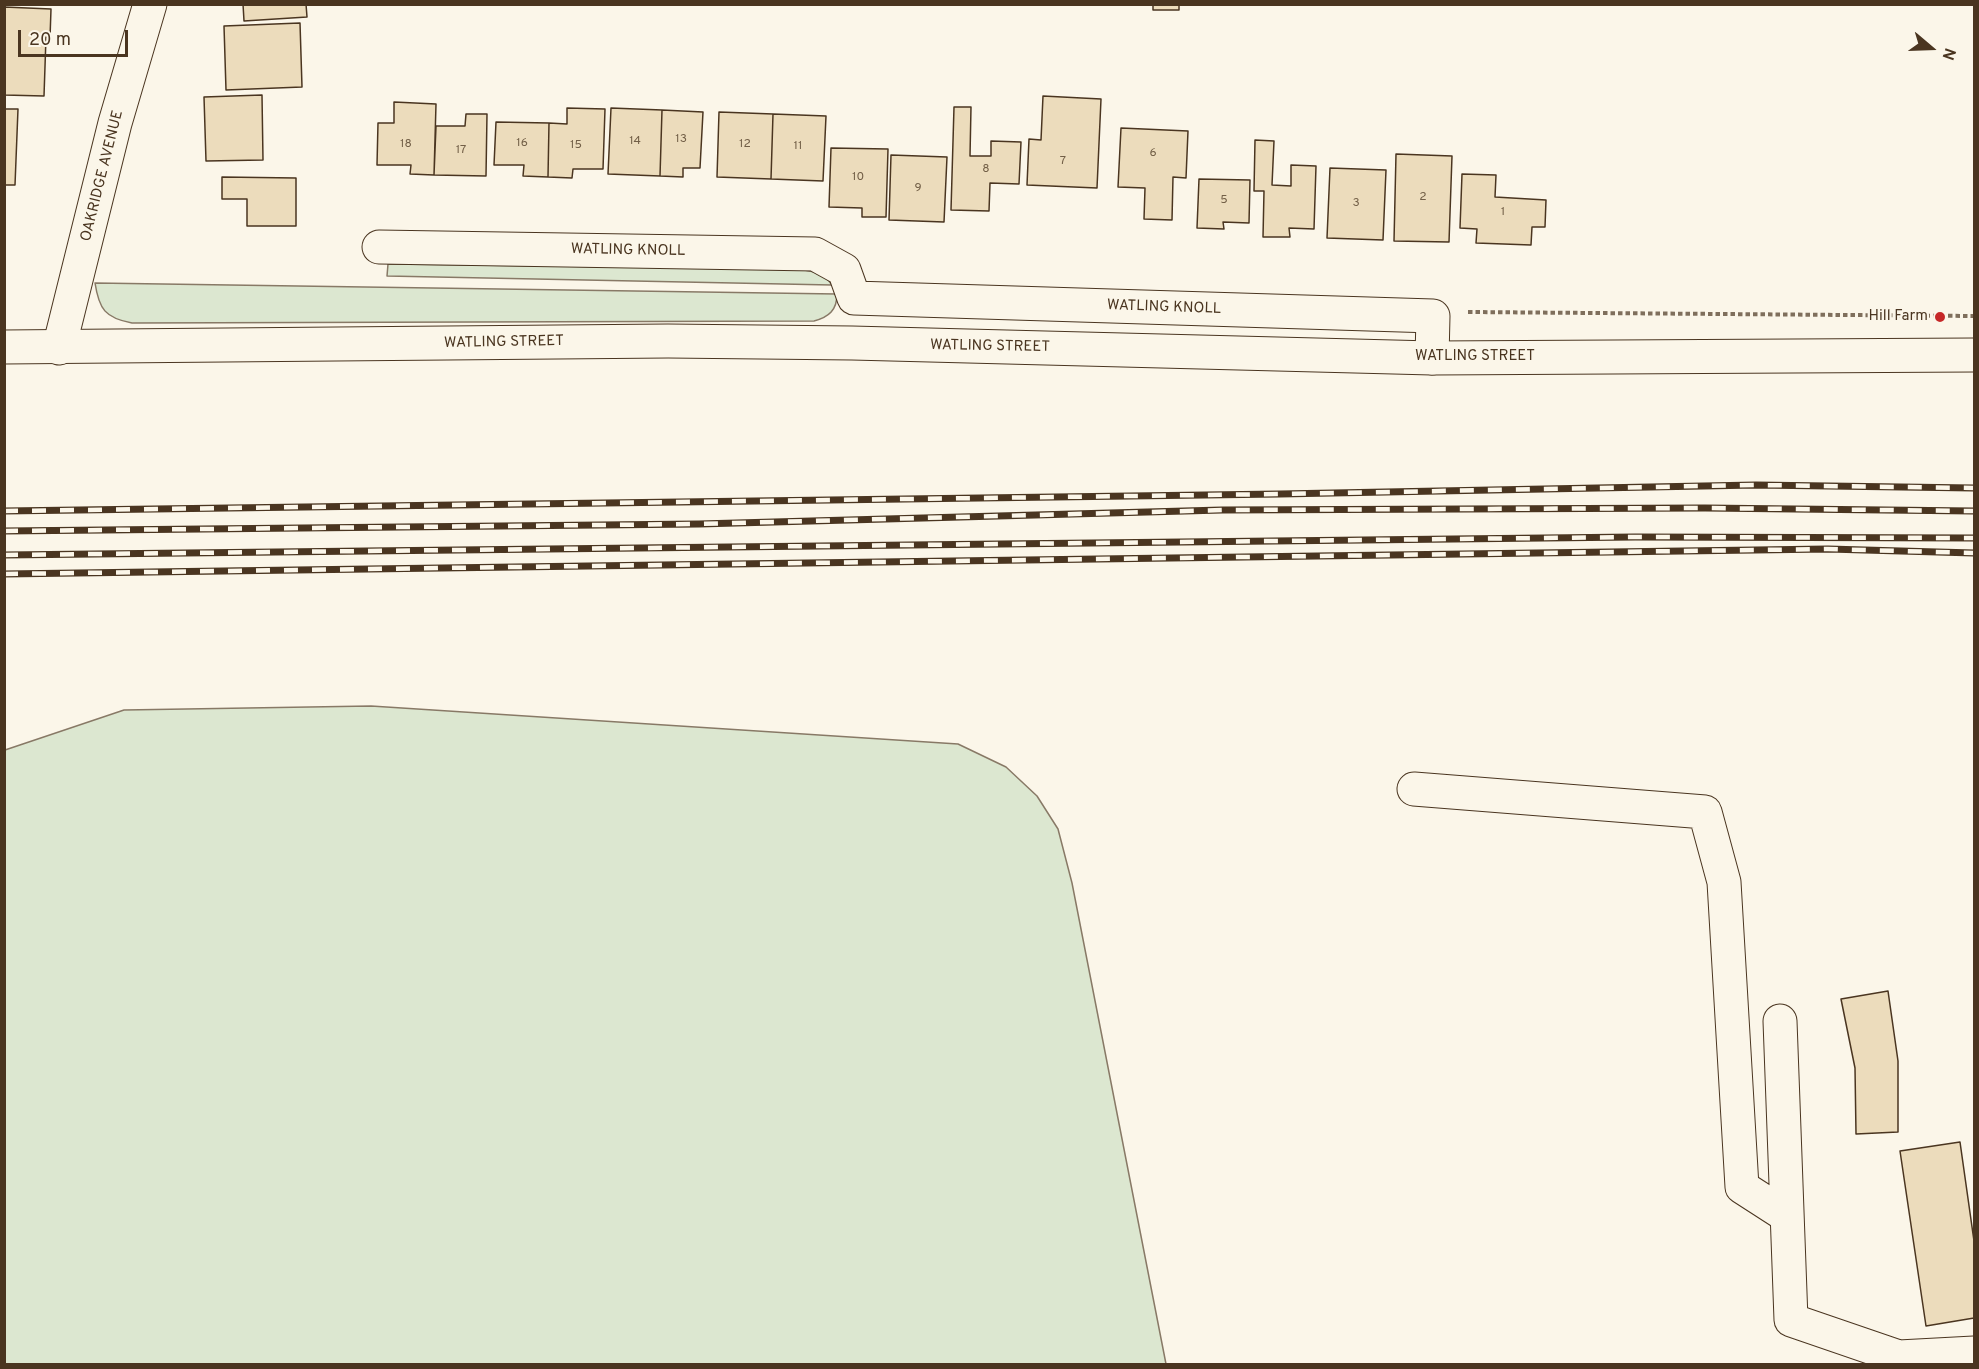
<!DOCTYPE html>
<html>
<head>
<meta charset="utf-8">
<style>
	body { margin:0 }
	#map { position:relative; width:1979px; height:1369px; overflow:hidden; background:#fbf6e9; font-family:Overpass,sans-serif }
	canvas { display:block }
	.frame { position:absolute; inset:0; border:6px solid #4a3520; pointer-events:none }
	.north { position:absolute; left:1901px; top:18px; width:60px; height:60px; -webkit-text-stroke:4px #fbf6e9; paint-order:stroke; rotate:109deg; font-size:16px; font-weight:700; line-height:24px; text-align:center; color:#4a3520 }
	.north::after { content:''; display:block; margin:auto; width:21px; height:27px; background:#4a3520; clip-path:polygon(50% 0,100% 100%,50% 72%,0 100%) }
	.scale { position:absolute; left:18px; top:30px; width:110px; height:27px; box-sizing:border-box; border:3px solid #4a3520; border-top:0; padding-left:8px; font-size:18px; line-height:21px; white-space:nowrap; color:#4a3520; -webkit-text-stroke:4px #fbf6e9; paint-order:stroke }
</style>
</head>
<body>
<div id="map">
<canvas width="1979" height="1369"></canvas>
<div class="frame"></div>
<div class="north">N</div>
<div class="scale">20 m</div>
</div>
<script>
const context = document.querySelector('canvas').getContext('2d');
context.lineJoin = 'round';
function fill(path, color) {
  context.fillStyle = color;
  context.fill(path, 'evenodd');
}
function stroke(path, color, width, dash) {
  context.strokeStyle = color;
  context.lineWidth = width;
  context.lineCap = dash ? 'butt' : 'round';
  context.setLineDash(dash || []);
  context.stroke(path);
}
function label(font, color, halo, rows, align = 'center') {
  context.font = font + ' Overpass,sans-serif';
  context.lineWidth = 4.5;
  context.setLineDash([]);
  context.textBaseline = 'middle';
  context.strokeStyle = halo;
  context.fillStyle = color;
  for (const [text, x, y, turn = 0] of rows) {
    context.save();
    context.translate(x, y);
    context.rotate((+turn || 0) * Math.PI / 180);
    context.textAlign = isNaN(turn) ? turn : align;
    if (halo) context.strokeText(text, 0, 0);
    context.fillText(text, 0, 0);
    context.restore();
  }
}
const green = new Path2D(`
	M388 264 795 269C811 271 823 271 832 285L387 276Z
	M95 283 837 294C837 310 829 317 814 321L132 323C105 318 99 309 95 283Z
	M371 706 958 744 1006 767 1037 796 1058 829 1072 883 1166 1364H5V750L124 710Z`);
const building = new Path2D(`
	M243 4H306L307 17 244 21Z
	M1153 4H1179V10H1153Z
	M4 7 51 9 50 38 46 37 44 96 4 95Z
	M300 23 302 87 226 90 224 26Z
	M262 95 263 160 206 161 204 97Z
	M1043 96 1101 99 1097 188 1027 185 1029 139 1041 140Z
	M394 102 436 104 434 175 410 174 411 165H377L378 123H394Z
	M954 107H971L970 156H991V141L1021 142 1019 184 990 183 989 211 951 210Z
	M567 108 605 109 603 169H573L572 178 548 177 549 123 567 124Z
	M611 108 662 110 660 176 608 174Z
	M4 109H18L15 185H4Z
	M662 110 703 112 700 168H683V177L660 176Z
	M719 112 773 114 771 179 717 177Z
	M466 114H487L486 176 434 175 436 126H465Z
	M773 114 826 116 823 181 771 179Z
	M496 122 549 123 548 177 523 176 524 165H494Z
	M1121 128 1188 131 1186 178 1173 177 1172 220 1144 219 1145 188 1118 187Z
	M1255 140 1274 141 1272 185 1291 186V165L1316 166 1314 229 1289 228 1290 237H1263L1264 191H1254Z
	M831 148 888 149 886 217H862V208L829 207Z
	M1396 154 1452 156 1449 242 1394 241Z
	M891 155 947 157 944 222 889 220Z
	M1330 168 1386 170 1383 240 1327 238Z
	M1462 174 1496 175 1495 197 1546 200 1545 227H1532L1531 245 1476 243 1477 229 1460 228Z
	M222 177 296 178V226H247V199H222Z
	M1199 179 1250 180 1249 223 1223 222 1224 229 1197 228Z
	M1888 991 1898 1061V1132L1856 1134 1855 1068 1841 999Z
	M1960 1142 1974 1241V1318L1926 1326 1900 1151Z`);
const path = new Path2D(`
	M1468 312 1974 316`);
const minor = new Path2D(`
	M379 247 815 254 844 270 854 298 1433 316 1432 358
	M59 348 115 123 150 4
	M1414 789 1705 812 1724 882 1742 1187 1787 1216
	M1780 1021 1791 1320 1899 1357 1974 1353`);
const major = new Path2D(`
	M4 347 668 341 852 343 1432 358 1974 355`);
const rail = new Path2D(`
	M4 511 1280 494 1756 485 1974 488
	M4 531 699 524 1222 510 1705 508 1974 511
	M4 555 1635 537 1974 538
	M4 574 1828 549 1974 553`);
const markers = [
	[1940,317,6,"#c62828"]
];
const numberNames = [
	["13",681,140],
	["14",635,142],
	["16",522,144],
	["18",406,145],
	["12",745,145],
	["15",576,146],
	["11",798,147],
	["17",461,151],
	["6",1153,154],
	["7",1063,162],
	["8",986,170],
	["10",858,178],
	["9",918,189],
	["2",1423,198],
	["5",1224,201],
	["3",1356,204],
	["1",1503,213]
];
const streetNames = [
	["OAKRIDGE AVENUE",103,176,-76],
	["WATLING KNOLL",628,251,1],
	["WATLING KNOLL",1164,308,2],
	["WATLING STREET",504,343,-1],
	["WATLING STREET",990,347,1],
	["WATLING STREET",1475,357]
];
const poiNames = [
	["Hill Farm",1928,317]
];
fill(green, '#dce7d0');
stroke(green, '#887966', 1.5);
fill(building, '#ecdcbc');
stroke(building, '#4a3520', 1.5);
stroke(minor, '#4a3520', 35);
stroke(major, '#4a3520', 35);
stroke(path, '#7f6f5c', 4, [4.5, 3]);
stroke(minor, '#fbf6e9', 33);
stroke(major, '#fbf6e9', 33);
stroke(rail, '#4a3520', 7);
stroke(rail, '#fbf6e9', 4.5, [14]);
for (const [x, y, r, color] of markers) {
  const dot = new Path2D();
  dot.arc(x, y, r, 0, 2 * Math.PI);
  context.fillStyle = color;
  context.fill(dot);
  stroke(dot, '#fbf6e9', 2);
}
label('12px', '#725f47', null, numberNames);
label('15px', '#4a3520', '#fbf6e9', streetNames);
label('15px', '#4a3520', '#fbf6e9', poiNames, 'right');
</script>
</body>
</html>
